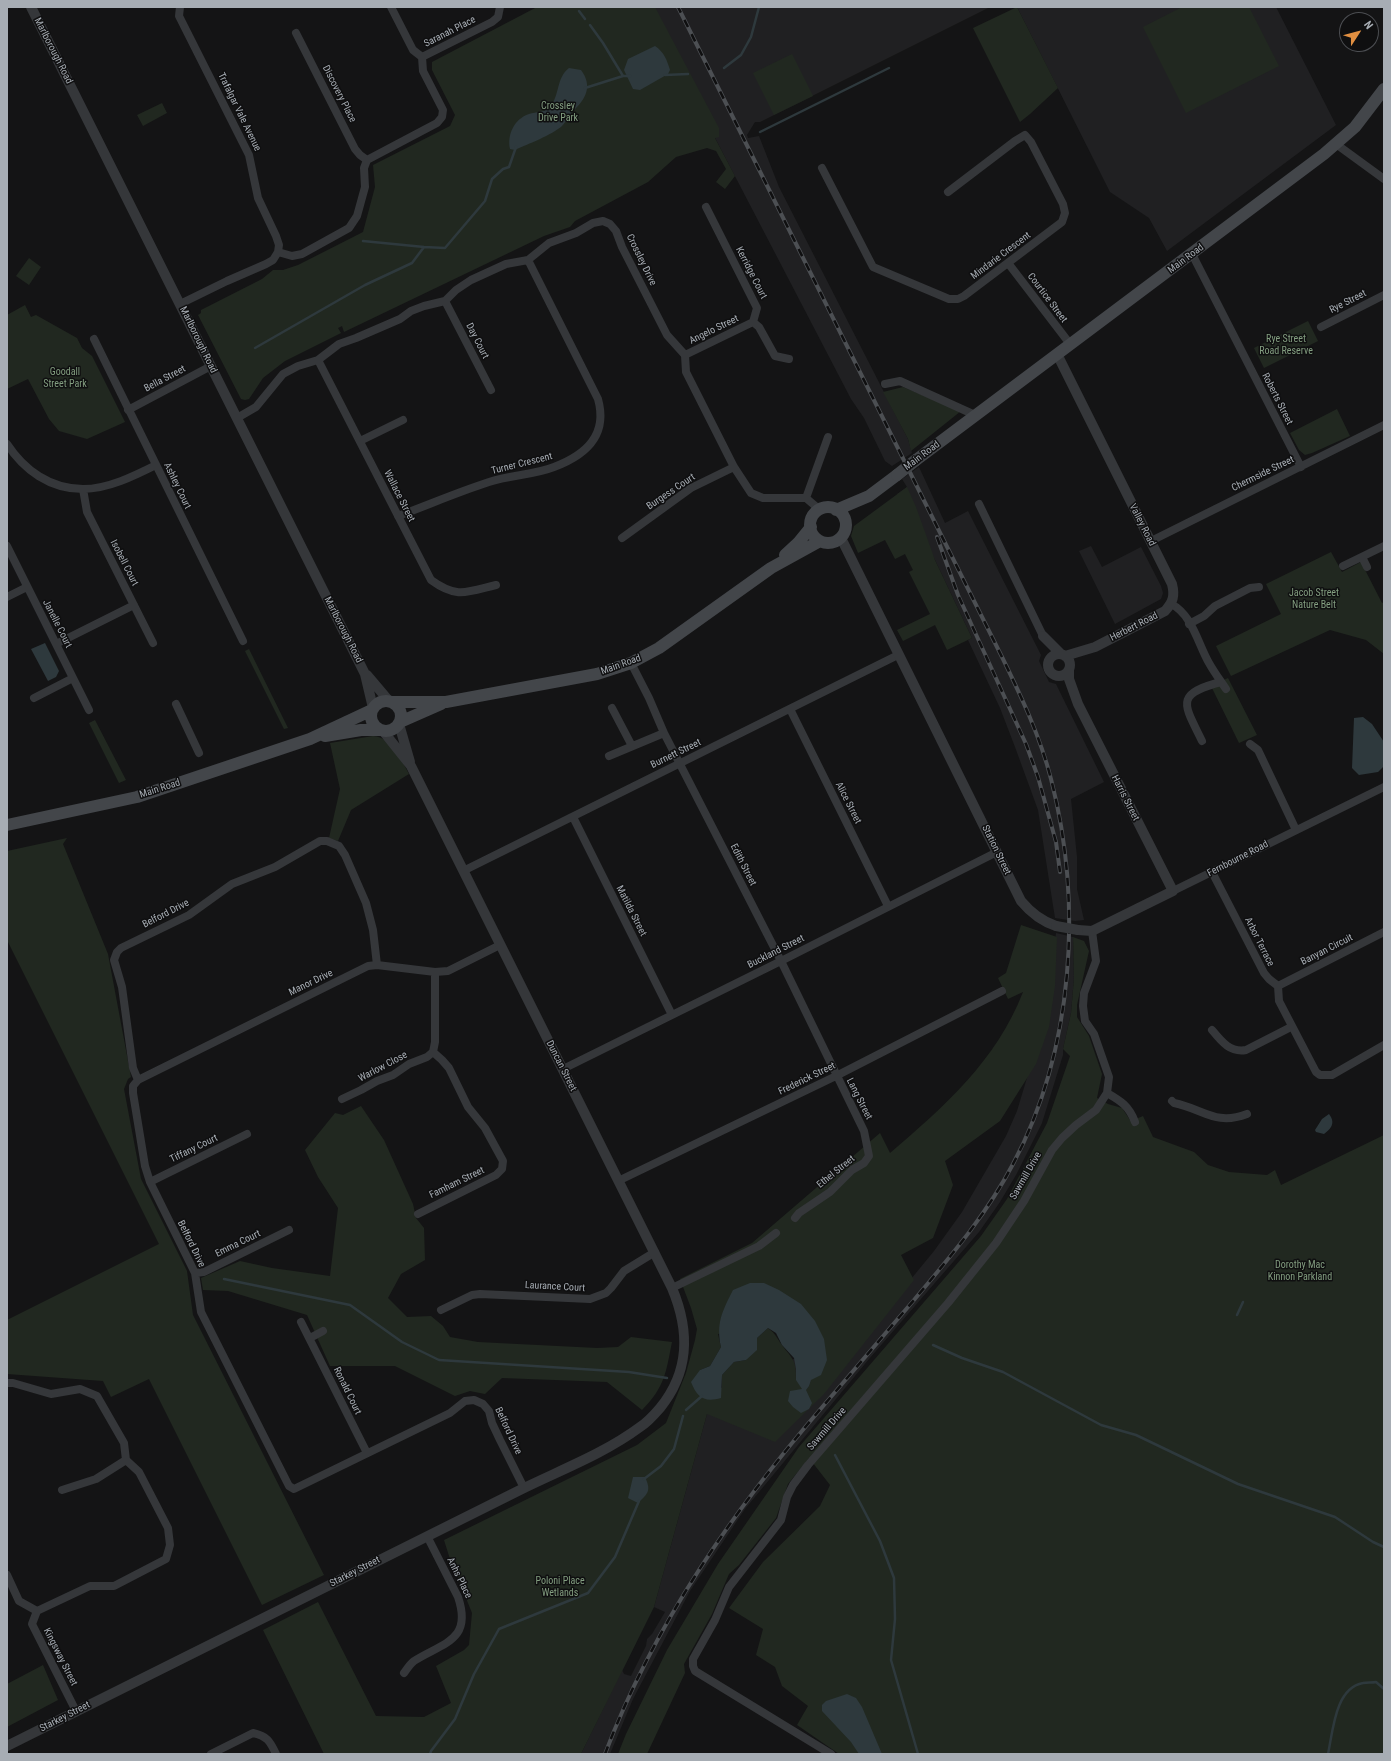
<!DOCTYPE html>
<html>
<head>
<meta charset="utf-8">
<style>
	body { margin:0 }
	#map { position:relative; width:1391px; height:1761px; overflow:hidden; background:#141415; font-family:"Roboto Condensed",sans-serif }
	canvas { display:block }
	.frame { position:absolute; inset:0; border:8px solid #a7adb4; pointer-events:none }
	.north { position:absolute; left:1339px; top:12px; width:40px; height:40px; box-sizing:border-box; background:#0f0f10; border:1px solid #4c4e52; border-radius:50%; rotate:54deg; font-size:11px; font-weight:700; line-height:16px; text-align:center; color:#a7adb4 }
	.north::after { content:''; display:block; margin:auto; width:14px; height:18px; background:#e18f41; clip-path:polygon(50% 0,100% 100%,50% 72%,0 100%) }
</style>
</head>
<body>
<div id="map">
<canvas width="1391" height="1761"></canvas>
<div class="frame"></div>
<div class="north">N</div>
</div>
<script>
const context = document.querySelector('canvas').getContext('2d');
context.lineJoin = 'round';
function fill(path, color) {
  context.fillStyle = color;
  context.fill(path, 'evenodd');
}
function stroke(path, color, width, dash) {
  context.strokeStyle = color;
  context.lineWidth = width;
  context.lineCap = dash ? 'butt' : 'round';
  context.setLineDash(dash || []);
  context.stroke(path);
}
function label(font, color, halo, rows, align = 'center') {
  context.font = font + ' "Roboto Condensed",sans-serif';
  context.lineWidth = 3;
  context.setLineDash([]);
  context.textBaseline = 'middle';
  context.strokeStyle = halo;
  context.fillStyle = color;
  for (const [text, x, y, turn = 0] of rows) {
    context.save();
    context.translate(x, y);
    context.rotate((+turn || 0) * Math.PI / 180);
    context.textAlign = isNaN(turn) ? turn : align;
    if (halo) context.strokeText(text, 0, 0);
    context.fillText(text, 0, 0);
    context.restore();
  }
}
const built = new Path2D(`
	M650 7H990L760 122H755L747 135 748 138 759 136 779 187 908 439 912 453 892 466 885 461 864 418 851 399 687 84Z
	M1017 7H1276L1336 125 1167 251 1149 218 1110 192Z
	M919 467 945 523 968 511 1041 655 1039 661 1049 682 1056 684 1104 782 1071 799 1077 857V889L1084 920 1075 921 1055 918 1038 810 1015 747 1000 708 968 640 972 638 935 560 897 494 907 487 902 479Z
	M1091 546 1102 567 1141 547 1161 586 1163 593 1161 599 1115 624 1079 551Z
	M1056 933 1073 937 1074 978 1071 1013 1063 1049V1055L1042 1123 1016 1175 1000 1202 979 1232 869 1359 745 1509 690 1591 633 1699 610 1754H581L622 1670 624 1674 631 1676 646 1646 647 1639 652 1634 665 1612 654 1607 707 1414 902 1290 934 1251 962 1212 1006 1136 1017 1111 1042 1028 1049 992Z`);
const green = new Path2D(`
	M537 7H655L719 128V137L715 138 735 176 725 189 716 182 726 169 716 151 707 148 676 157 648 182 575 221 570 227 544 236 344 332 342 326 338 328 341 333 285 361 263 378 249 399 245 400 241 399 198 315 201 313V310L262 279 273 270H283L298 265 363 232 375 187 373 165 450 126 455 115 432 70V62Z
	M1017 7 1058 88 1030 114 1020 122 973 28Z
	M1182 7H1249L1279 66 1186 113 1143 27Z
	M792 54 813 96 774 115 753 73Z
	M162 103 167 113 143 126 137 115Z
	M29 258 41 267 29 285 16 276Z
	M25 305 31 317 36 315 77 338 82 348 92 356 125 422 87 439 59 431 49 419 28 379 7 389V315Z
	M1308 321 1318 341 1264 368 1254 348Z
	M903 387 961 411 911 451 908 439 883 392Z
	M1337 409 1350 436 1312 453 1305 455 1299 450 1290 433Z
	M907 487 916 507 935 560 972 638 947 650 935 625 903 641 897 630 930 614 909 572 913 570 905 554 895 559 885 540 858 553 851 536 854 526Z
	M1331 552 1342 572 1361 562 1382 603 1384 602V654L1366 640 1330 630 1231 676 1216 646 1281 614 1266 584Z
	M249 649 288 728 284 729 245 651Z
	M1228 678 1257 735 1239 743 1211 686Z
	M95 720 126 780 119 783 89 723Z
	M373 736C393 738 401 759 409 774L351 810 338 841 329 838 340 789 330 743Z
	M67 838 63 844 108 954 131 1077 128 1079 124 1089 141 1179 187 1271 193 1315 324 1575 262 1605 149 1379 111 1397 103 1381 7 1374V1320L159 1244 7 940V851Z
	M1021 925 1057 937 1055 986 1049 1027 1036 1064 1000 1121 945 1161 953 1185 933 1238 901 1255 914 1280 824 1394 775 1442 707 1414 654 1607 581 1754H324L263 1630 318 1602 376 1716 424 1717 451 1703 436 1666 464 1650 469 1645 472 1613 449 1556 444 1540 637 1445 666 1423 686 1373 695 1340 697 1329 691 1308 680 1279 752 1243 880 1133 890 1153C945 1106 996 1061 1023 992L1008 999 998 978 1006 973ZM815 1321 811 1380 809 1386 806 1390 796 1380C796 1359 793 1360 782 1345 776 1337 776 1334 768 1328L757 1338 746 1360 734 1362 722 1375V1388L700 1370 710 1366 721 1347 718 1334Z
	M1073 937 1084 941 1089 951 1077 1005V1017L1089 1036 1102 1074 1097 1098 1108 1104 1122 1108 1130 1120 1136 1119 1143 1116 1153 1137 1194 1152 1208 1165 1229 1172 1267 1175 1275 1170 1281 1185 1384 1135V1754H839L797 1725 808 1706 782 1686 775 1667 756 1655 763 1629 729 1608 763 1562 820 1506 830 1485 809 1458 788 1484 776 1518 739 1565 729 1574 712 1614 684 1664 685 1673 647 1754H618L626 1734 667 1650 718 1564 799 1447 981 1236 1007 1199 1047 1123 1070 1056 1063 1049 1071 1013 1074 978Z
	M361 1106 384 1140 413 1204 416 1218 424 1228 425 1260 401 1274 388 1298 407 1317 431 1316 443 1326 450 1337 478 1342 597 1348 618 1347 631 1337 672 1342C666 1372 665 1387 642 1410L607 1382 502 1378 485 1394 470 1391 455 1396 395 1366H330L307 1315 228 1291 203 1290 201 1278 240 1261 272 1268 330 1276 338 1208 318 1177 305 1150 335 1113 343 1115Z
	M43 1665 58 1700 7 1727V1684Z`);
const water = new Path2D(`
	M655 46C664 52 667 60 670 70L668 74 640 90 633 89 624 70 628 59Z
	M569 68 581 70C593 86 586 99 573 111 569 115 567 121 562 126 552 135 528 144 515 150L510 149C507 135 514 119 529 114 536 112 545 112 550 107 560 95 556 78 569 68Z
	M45 643 59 671 56 677 48 681 31 649Z
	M1363 717 1372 724 1384 742V766L1378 772 1359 775 1352 768 1354 718Z
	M1329 1114C1336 1123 1331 1129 1324 1134L1316 1132 1315 1130 1322 1119Z
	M750 1283H764L779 1290 801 1304 815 1321 824 1339 827 1360 821 1375 811 1380 809 1386 806 1390 812 1403 809 1409 801 1413 793 1407 788 1401 790 1391 802 1389 796 1380V1369L794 1358 782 1345 776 1333 768 1328 757 1338V1350L746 1360 734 1362 722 1375 721 1398C704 1403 697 1397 691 1382L700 1370 710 1366 721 1347C716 1323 722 1312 733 1290Z
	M633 1477H645C651 1490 649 1493 638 1503L628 1498Z
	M847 1694 856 1698 862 1707 882 1754H859L851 1742 822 1711V1705L826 1701Z`);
const stream = new Path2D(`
	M579 11 585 19
	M590 25 603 43 623 76
	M724 68 741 55 751 37 759 7
	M665 75 688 74
	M585 88 623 76H630
	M760 132 889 68
	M363 241 424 247 445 248 485 201 492 179 503 169 509 167 516 147
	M255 348 365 285 412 263 424 247
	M224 1279 350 1305 402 1342 439 1360 629 1372 667 1378
	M1237 1315 1243 1302
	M933 1345 962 1358 1003 1372 1101 1425 1136 1435 1238 1484 1335 1517 1373 1542 1384 1547
	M686 1410 702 1396
	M835 1455 880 1541 894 1578 895 1619 891 1660 918 1754
	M644 1479 661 1466 674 1449 683 1416
	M430 1754 431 1751 455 1719 474 1674 499 1629 588 1593 615 1557 639 1501
	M1328 1754C1333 1731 1335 1688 1363 1683 1367 1682 1372 1683 1376 1682L1384 1689`);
const minor = new Path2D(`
	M180 7 179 16 249 155 258 198 276 236 279 245 278 252 273 260 266 264 227 281 180 304
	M296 33 355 149 360 155 367 160
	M422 57 492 22 498 17 500 7
	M1336 144 1384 179
	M367 160 437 123 442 117 443 110 423 71 422 57 413 50 391 7
	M822 168 873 267 949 299H958L964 296 1062 222 1065 213 1063 204 1031 142 1025 135 1015 141 948 192
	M706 207 757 308 753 322 759 327 775 356 789 359
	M278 252 292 256 302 254 349 228 357 216 365 187 364 168 367 160
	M1192 254 1301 467
	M1008 263 1070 344
	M445 301 491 390
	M1321 327 1384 295
	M94 339 243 641
	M685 355 753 322
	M318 360 431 580C457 599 467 592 496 585
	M885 384 900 381 975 415
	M128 410 211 366
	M237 418 256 407 283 374 298 366 318 360 339 344 356 338 400 319 411 311 424 306 445 301 456 290 471 280 506 264 528 260 549 243 576 233 593 223 603 221 610 224 616 231 622 247 667 335 685 355 686 372 734 467 751 493 763 498H806L820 510
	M360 441 403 420
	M7 444C24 470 50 489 83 489 108 489 134 476 156 465
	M83 489 87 512 153 643
	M806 498 828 437
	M979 504 1043 636
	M398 516C428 505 458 492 489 482 510 475 534 475 554 467 586 455 608 435 598 399L528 260
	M622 538 691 488 734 467
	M1151 541 1384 425
	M7 546 89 710
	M1362 557 1367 567
	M1343 566 1384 546
	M7 597 27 587
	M1171 604C1192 614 1198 644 1209 663 1214 672 1220 680 1226 689
	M1189 624 1204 616 1215 606 1250 588 1259 587
	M56 644 134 605
	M631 663 649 698 664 733 781 961 864 1131 869 1156 864 1163 852 1170 830 1192 799 1213 795 1218
	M34 698 73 678
	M176 704 199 753
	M612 708 632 746
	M790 709 888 906
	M1202 741C1184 704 1174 694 1221 682
	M1250 744 1258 750 1296 830
	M609 756 664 733
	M573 817 672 1015
	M463 871 898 655
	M1212 872 1264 973 1269 979 1278 986 1279 1001 1316 1072 1320 1075H1332L1384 1045
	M1173 891 1384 787
	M1092 931 1096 961 1084 993 1083 1006 1085 1021 1094 1034 1109 1077 1107 1093C1121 1101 1129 1106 1135 1122
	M377 965 373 930 366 903 345 855 339 846 327 841H320L275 867 232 884 189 915 121 948 117 952 114 960 122 987 133 1068 138 1080 133 1086V1093L145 1166 150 1182 195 1273 201 1312 289 1486 294 1489 450 1413 465 1401 474 1400 483 1404 489 1411 492 1423 500 1440 524 1488
	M1278 986 1384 932
	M1212 1030C1221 1041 1230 1053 1246 1050L1291 1027
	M563 1069 781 961 997 852
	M138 1080 368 966 377 965 435 972 448 971 500 945
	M342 1099 361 1090 377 1081 393 1075 409 1064 427 1057 433 1052
	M1172 1101 1174 1103C1204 1109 1215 1126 1247 1114
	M618 1181 836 1076 1002 991
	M150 1182 247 1134
	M418 1214 496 1175 502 1169 503 1161 485 1128 468 1107 449 1068 442 1060 433 1052 435 1042V972
	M195 1273 204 1272 289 1230
	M672 1288 759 1246 776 1233
	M441 1310 472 1295 480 1294 590 1299 606 1293 611 1288 624 1271 655 1252
	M301 1322 367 1453
	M310 1338 323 1331
	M7 1383H13L51 1394 80 1389 97 1396 124 1443 126 1460 139 1472 168 1528 170 1545 166 1559 114 1586H90L37 1611
	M62 1490 96 1479 126 1460
	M7 1575 19 1601 37 1611 32 1624 76 1711
	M404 1673C407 1669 410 1664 414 1661 442 1643 473 1641 458 1597L427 1536
	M211 1754 253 1733C267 1736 270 1741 276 1754
	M831 1754 695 1671 693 1666V1659L715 1620 729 1587 781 1520 787 1497 793 1485 808 1465 948 1303 996 1243 1024 1201 1052 1150 1062 1138 1076 1125 1096 1110 1107 1093`);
const tertiary = new Path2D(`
	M31 7 365 674 373 708
	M1057 354 1172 584C1175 596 1173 602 1165 611L1095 647 1065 656
	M841 538 1021 901C1031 913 1041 921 1056 926
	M1043 636 1061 654
	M1048 665a11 11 0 1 1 22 0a11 11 0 1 1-22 0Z
	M1069 670V679L1078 704 1173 891 1092 931 1078 930
	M367 675 389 701
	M399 724 410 762
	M7 1746 524 1488C563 1469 605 1453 640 1427 648 1422 654 1415 660 1408 690 1371 690 1331 672 1288L411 766 383 731`);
const secondary = new Path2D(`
	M916 460 1324 154 1355 127 1384 89
	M810 525a18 18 0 1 1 36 0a18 18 0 1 1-36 0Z
	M836 510 869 496 897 475
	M785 555 798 543 811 527
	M371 716a15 15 0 1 1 30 0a15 15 0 1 1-30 0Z
	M391 702H446L597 674 631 663 659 648 771 568 820 541
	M400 722 441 704
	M325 736 361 730H380
	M7 825 137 797 310 739 372 710`);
const rail = new Path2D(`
	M937 537 958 595 1026 744 1038 777 1056 842 1060 872
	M605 1754C654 1624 734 1509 824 1405 854 1370 884 1335 914 1300 950 1257 987 1214 1013 1164 1074 1049 1083 903 1051 779 1040 736 1021 696 1002 657L678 7`);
const tertiaryBridge = new Path2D(`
	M1056 926 1078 930`);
const secondaryBridge = new Path2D(`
	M897 475 916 460`);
const streetNames = [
	["Saranah Place",450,32,-27],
	["Marlborough Road",53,51,63],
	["Discovery Place",339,94,63],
	["Trafalgar Vale Avenue",239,112,64],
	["Mindarie Crescent",1001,256,-37],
	["Main Road",1186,259,-37],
	["Crossley Drive",641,260,64],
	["Kerridge Court",751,273,63],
	["Courtice Street",1047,298,53],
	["Rye Street",1348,302,-27],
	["Angelo Street",714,330,-26],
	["Marlborough Road",198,340,64],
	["Day Court",477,341,63],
	["Bella Street",165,379,-28],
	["Roberts Street",1277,399,63],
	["Main Road",922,456,-37],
	["Turner Crescent",522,464,-14],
	["Chermside Street",1263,474,-26],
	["Ashley Court",177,486,64],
	["Burgess Court",671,492,-34],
	["Wallace Street",399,496,63],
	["Valley Road",1142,525,63],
	["Isobell Court",124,563,63],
	["Janelle Court",57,624,63],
	["Herbert Road",1134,627,-27],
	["Marlborough Road",343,630,63],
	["Main Road",621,665,-20],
	["Burnett Street",676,754,-26],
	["Main Road",160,789,-18],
	["Harris Street",1125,798,63],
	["Alice Street",848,803,63],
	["Station Street",996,850,64],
	["Fernbourne Road",1238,859,-27],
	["Edith Street",743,865,63],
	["Matilda Street",631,911,63],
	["Belford Drive",166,914,-27],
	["Arbor Terrace",1259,942,63],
	["Banyan Circuit",1327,950,-27],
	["Buckland Street",776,952,-27],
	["Manor Drive",311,983,-26],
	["Duncan Street",561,1066,63],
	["Warlow Close",383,1067,-28],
	["Frederick Street",807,1079,-26],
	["Lang Street",859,1099,63],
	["Tiffany Court",194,1149,-26],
	["Ethel Street",836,1172,-39],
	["Sawmill Drive",1026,1176,-60],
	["Famham Street",457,1183,-26],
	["Belford Drive",191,1244,64],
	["Emma Court",238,1244,-26],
	["Laurance Court",555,1287,3],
	["Ronald Court",347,1391,64],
	["Sawmill Drive",827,1429,-49],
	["Belford Drive",508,1431,65],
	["Starkey Street",355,1572,-27],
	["Anhs Place",459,1578,64],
	["Kingsway Street",60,1657,63],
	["Starkey Street",65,1717,-27]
];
const parkNames = [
	["Crossley",558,106],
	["Drive Park",558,118],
	["Rye Street",1286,339],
	["Road Reserve",1286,351],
	["Goodall",65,372],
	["Street Park",65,384],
	["Jacob Street",1314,593],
	["Nature Belt",1314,605],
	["Dorothy Mac",1300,1265],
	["Kinnon Parkland",1300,1277],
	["Poloni Place",560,1581],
	["Wetlands",560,1593]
];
fill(built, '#202022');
fill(green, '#212820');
fill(water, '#2e393d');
stroke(stream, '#2e393d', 2.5);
stroke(minor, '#35373a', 8);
stroke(tertiary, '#35373a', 10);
stroke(secondary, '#43464a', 12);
stroke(rail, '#4c4f53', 4);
stroke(rail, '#0f0f10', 2.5, [8]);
stroke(tertiaryBridge, '#35373a', 10);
stroke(secondaryBridge, '#43464a', 12);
label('10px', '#a7adb4', '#0f0f10', streetNames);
label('10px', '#839e80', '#0f0f10', parkNames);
</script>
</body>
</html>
